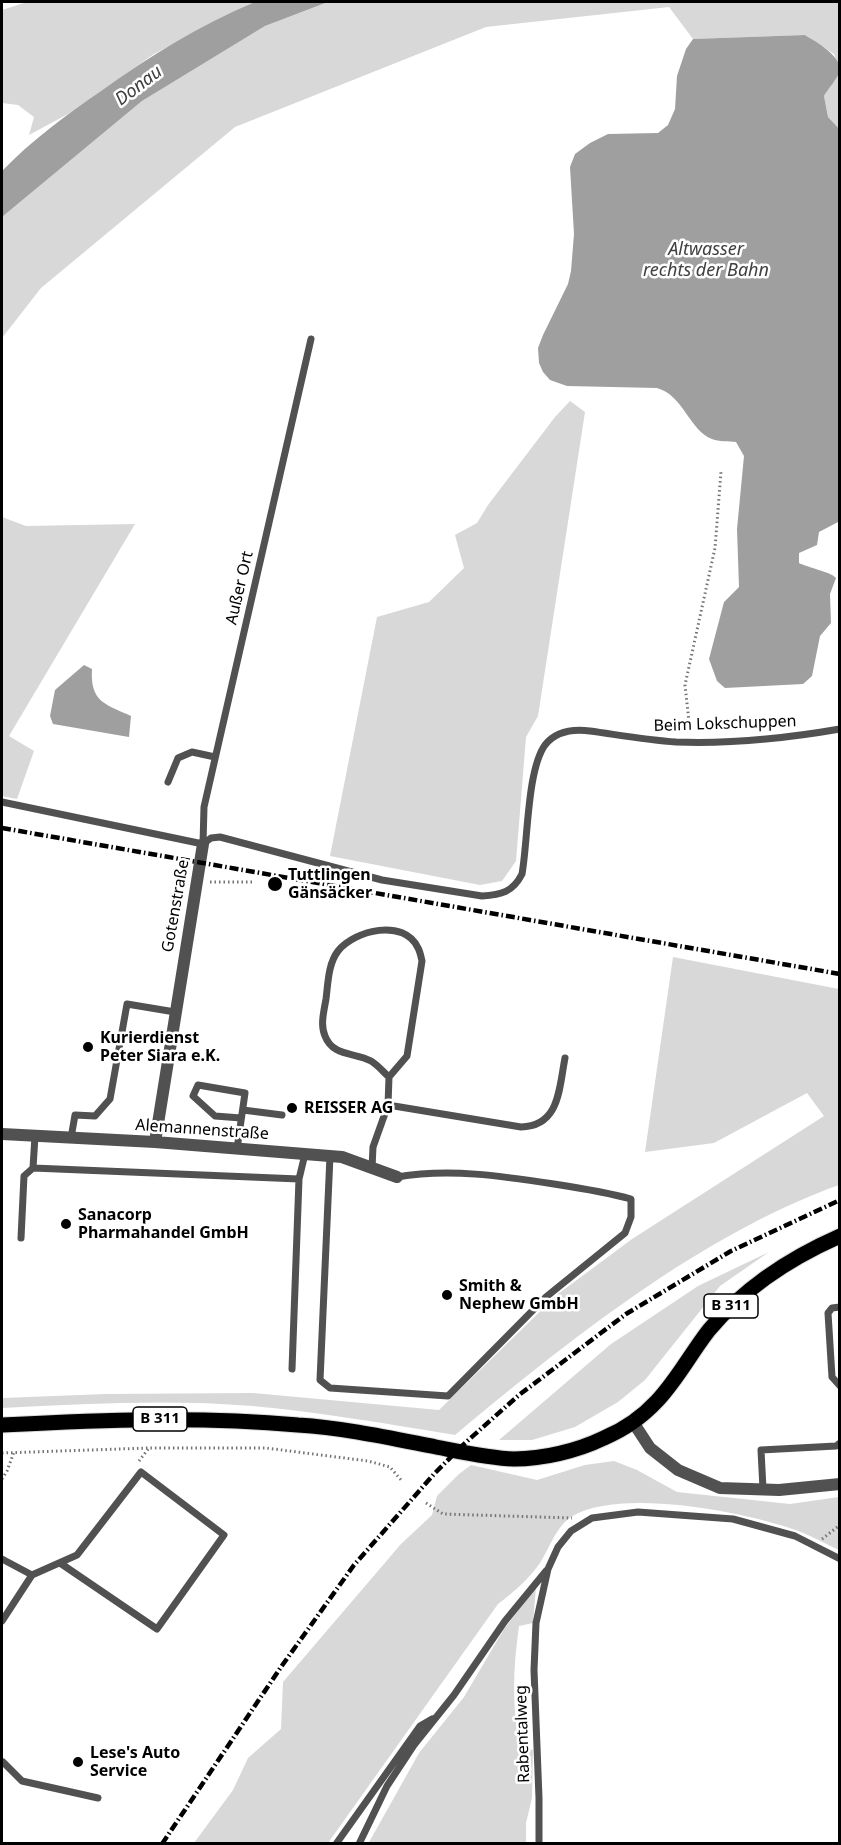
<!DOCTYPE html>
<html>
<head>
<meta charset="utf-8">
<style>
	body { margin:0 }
	#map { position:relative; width:841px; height:1845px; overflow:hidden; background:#fff; font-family:"Noto Sans",sans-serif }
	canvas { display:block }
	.frame { position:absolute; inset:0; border:3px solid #000; pointer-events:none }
</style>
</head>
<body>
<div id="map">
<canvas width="841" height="1845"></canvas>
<div class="frame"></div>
</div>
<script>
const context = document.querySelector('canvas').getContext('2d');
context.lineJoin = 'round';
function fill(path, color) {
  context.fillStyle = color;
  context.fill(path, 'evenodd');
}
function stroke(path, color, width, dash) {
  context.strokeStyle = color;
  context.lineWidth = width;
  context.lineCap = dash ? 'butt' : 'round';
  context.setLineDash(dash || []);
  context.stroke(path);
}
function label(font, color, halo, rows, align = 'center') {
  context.font = font + ' "Noto Sans",sans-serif';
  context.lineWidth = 5;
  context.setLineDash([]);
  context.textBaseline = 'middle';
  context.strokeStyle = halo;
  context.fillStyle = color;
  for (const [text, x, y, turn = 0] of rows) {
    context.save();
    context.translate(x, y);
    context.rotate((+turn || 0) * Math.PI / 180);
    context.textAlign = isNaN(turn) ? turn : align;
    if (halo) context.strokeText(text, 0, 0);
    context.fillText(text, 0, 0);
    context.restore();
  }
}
const green = new Path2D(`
	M27 2H255L154 54 68 114 29 135 34 117 18 105 2 103V10Z
	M328 2H839V66L834 54 805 35 693 39 669 7 486 27 235 127 41 288 2 338V217L142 101 265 26Z
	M839 72V130L828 117 824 96Z
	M570 401 585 412 538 716 526 737 516 861 502 881 480 885 330 856 377 617 429 602 464 568 455 535 477 523 488 505 555 417Z
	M2 517 26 526 135 524 9 736 34 751 17 799 2 796Z
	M673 957 839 989V1185C700 1235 568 1341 455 1435 388 1424 320 1412 252 1406 169 1399 85 1404 2 1408V1398L106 1394 253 1393 439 1410 558 1294 632 1239 824 1116 807 1093 714 1143 645 1152Z
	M769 1252 720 1286 645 1380 618 1402 575 1427 532 1440H499L611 1344 698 1286Z
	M614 1461 637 1470 677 1492 790 1504 839 1497V1550C826 1544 812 1536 798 1531 746 1512 619 1487 571 1517 556 1527 549 1549 540 1563 528 1580 515 1591 498 1604L328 1843H194L233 1790 248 1758 281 1729 283 1682 401 1544 432 1515 437 1496 459 1474 471 1465 537 1480 585 1465Z
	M536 1587 533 1623 519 1626C513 1669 512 1703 519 1745L533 1750 532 1798 526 1823V1843L368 1844 419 1753 464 1697 504 1629Z`);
const water = new Path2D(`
	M255 2H328L265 26 142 101 2 217V171C32 140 66 115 101 91 150 56 200 25 255 2Z
	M805 35C816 42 841 55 840 71 837 79 828 89 824 96L828 117 840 130V521L819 532 817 545 799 553V563C809 568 831 572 836 578L830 594 831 623 820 636 812 676 803 684 725 688 717 681 709 659 724 602 739 587 737 529 744 456 736 442C729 441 719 442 712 439 690 431 683 395 657 388L567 386 550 380 543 372 539 363 538 348 543 335 568 284 571 271 574 234 570 167 575 154 590 143 608 134 658 133 668 125 675 109 677 76 686 49 693 39Z
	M84 665 92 669C90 702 105 704 131 716L129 737 53 724 50 716 55 690Z`);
const path = new Path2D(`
	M690 731 685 685 715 548 721 472
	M210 882H255
	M2 1453 149 1448H266L368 1461 390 1467 402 1481
	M139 1461 149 1448
	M2 1479 7 1471 14 1452
	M426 1503 443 1514 572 1518
	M822 1539 840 1525`);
const service = new Path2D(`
	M168 782 178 758 192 752 215 757
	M2 802 203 844
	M203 844 211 838 220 837 382 880 482 896C501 895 513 892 522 874 528 841 527 770 545 745 556 731 574 729 590 731 619 735 647 740 676 742 729 744 788 738 840 729
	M203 844 204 807 311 339
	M388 1105 521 1127C560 1126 559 1088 565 1058
	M243 1110 282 1115
	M71 1138 75 1115 95 1116 110 1099 127 1004 175 1012
	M237 1149 245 1093 198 1085 193 1096 215 1116 241 1118
	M330 1156 320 1380 330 1388 448 1396 546 1297 625 1233 631 1217V1199C606 1192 580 1188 554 1184 502 1176 449 1168 397 1177
	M33 1168 299 1179
	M372 1168 373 1147 388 1105 389 1077C383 1072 378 1065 371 1061 355 1052 333 1057 325 1036 320 1025 324 1011 326 999 328 984 328 964 338 951 355 930 404 918 418 948 420 951 421 957 422 961L407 1056 389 1077
	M21 1238 24 1176 33 1168 35 1136
	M840 1307 832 1308 828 1313 832 1377 840 1386
	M292 1369 299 1179 305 1154
	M763 1489 761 1450 836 1446 840 1443
	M2 1559 32 1575
	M2 1621 32 1575 77 1555 141 1472 224 1535 157 1629 60 1563
	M2 1763 3 1762 22 1781 98 1798
	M336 1844 420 1726 432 1719
	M359 1844 387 1786 414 1745 454 1695 505 1621 546 1571
	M539 1844V1798L534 1670 536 1623 548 1569 558 1547 571 1531 592 1518 638 1512 733 1519 795 1536 840 1559`);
const minor = new Path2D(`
	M2 1134 155 1142 342 1157 397 1177
	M155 1142 203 844`);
const tertiary = new Path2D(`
	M633 1422 650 1448 678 1470 720 1488 779 1490 840 1484`);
const primary = new Path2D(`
	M2 1425C101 1420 199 1416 298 1425 345 1428 390 1438 436 1447 462 1452 488 1458 514 1459 543 1459 577 1451 604 1438 623 1430 643 1416 657 1401 677 1380 691 1353 709 1330 744 1288 790 1258 840 1236`);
const rail = new Path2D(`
	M2 828 840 974
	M162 1844 281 1667 354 1565 435 1473 465 1443 519 1395 626 1314 731 1251 840 1200`);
const markers = [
	[275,884,8,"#000"],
	[88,1047,6,"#000"],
	[292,1108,6,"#000"],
	[66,1224,6,"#000"],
	[447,1295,6,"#000"],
	[78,1762,6,"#000"]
];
const shields = [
	[731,1306,54],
	[160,1419,54]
];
const shieldNames = [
	["B 311",731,1306],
	["B 311",160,1419]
];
const streetNames = [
	["Außer Ort",240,588,-77],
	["Beim Lokschuppen",725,724,-2],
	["Gotenstraße",176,906,-80],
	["Alemannenstraße",202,1130,4],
	["Rabentalweg",523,1734,-92]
];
const poiNames = [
	["Tuttlingen",288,875],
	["Gänsäcker",288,893],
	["Kurierdienst",100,1038],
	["Peter Siara e.K.",100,1056],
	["REISSER AG",304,1108],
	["Sanacorp",78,1215],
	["Pharmahandel GmbH",78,1233],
	["Smith &",459,1286],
	["Nephew GmbH",459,1304],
	["Lese's Auto",90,1753],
	["Service",90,1771]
];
const waterNames = [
	["Donau",139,86,-37],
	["Altwasser",706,250],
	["rechts der Bahn",706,271]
];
fill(green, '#d8d8d8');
fill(water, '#9f9f9f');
stroke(primary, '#dbdbdb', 17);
stroke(path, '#737373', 3, [1.5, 3]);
stroke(service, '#515151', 7);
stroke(minor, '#515151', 12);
stroke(tertiary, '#515151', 12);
stroke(primary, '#000', 15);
stroke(rail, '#000', 4.5, [9, 3, 1.5, 3]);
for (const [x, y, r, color] of markers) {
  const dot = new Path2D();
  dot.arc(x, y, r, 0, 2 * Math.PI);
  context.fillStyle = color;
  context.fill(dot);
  stroke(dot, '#fff', 2);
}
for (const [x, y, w] of shields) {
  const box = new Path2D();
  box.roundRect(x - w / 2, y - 12, w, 24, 4.5);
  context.fillStyle = '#fff';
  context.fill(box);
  stroke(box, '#000', 1.5);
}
label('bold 15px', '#000', null, shieldNames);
label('16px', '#000', '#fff', streetNames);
label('bold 16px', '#000', '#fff', poiNames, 'left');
label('italic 18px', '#404040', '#fff', waterNames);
</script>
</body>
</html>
